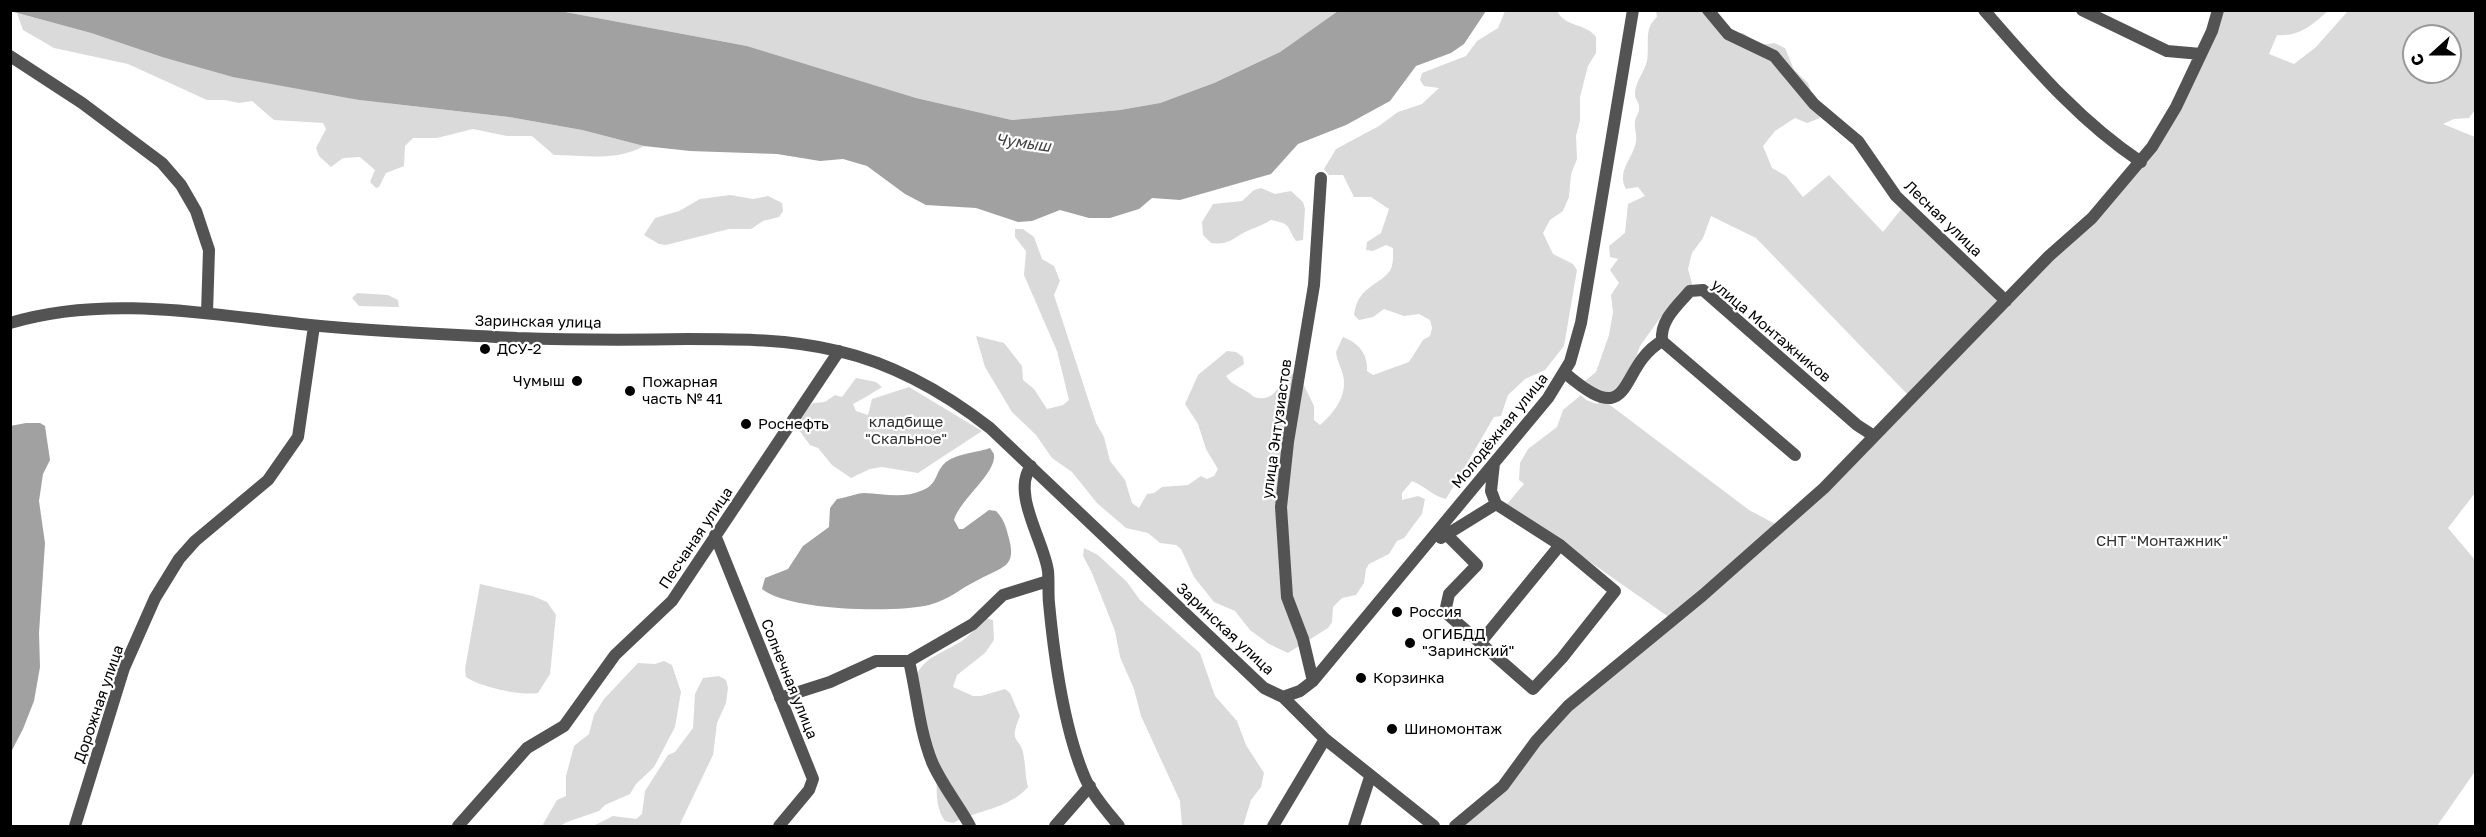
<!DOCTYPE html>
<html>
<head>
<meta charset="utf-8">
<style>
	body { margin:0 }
	#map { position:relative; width:2486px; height:837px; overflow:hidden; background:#fff; font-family:"Golos Text",sans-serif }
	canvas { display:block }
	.frame { position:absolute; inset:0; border:12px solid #000; pointer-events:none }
	.north { position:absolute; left:2402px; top:24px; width:60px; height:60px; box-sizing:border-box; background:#fff; border:2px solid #999; border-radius:50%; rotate:249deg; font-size:16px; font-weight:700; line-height:24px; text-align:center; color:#000 }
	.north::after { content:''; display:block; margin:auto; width:21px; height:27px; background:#000; clip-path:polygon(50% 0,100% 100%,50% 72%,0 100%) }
</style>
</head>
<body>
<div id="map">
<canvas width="2486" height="837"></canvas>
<div class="frame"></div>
<div class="north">С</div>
</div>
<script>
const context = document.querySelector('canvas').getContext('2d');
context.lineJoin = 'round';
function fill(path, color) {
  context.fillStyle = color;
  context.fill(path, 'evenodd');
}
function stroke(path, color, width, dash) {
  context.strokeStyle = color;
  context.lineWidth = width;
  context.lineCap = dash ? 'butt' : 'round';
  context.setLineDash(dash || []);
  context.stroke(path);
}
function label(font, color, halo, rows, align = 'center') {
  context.font = font + ' "Golos Text",sans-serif';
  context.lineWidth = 4.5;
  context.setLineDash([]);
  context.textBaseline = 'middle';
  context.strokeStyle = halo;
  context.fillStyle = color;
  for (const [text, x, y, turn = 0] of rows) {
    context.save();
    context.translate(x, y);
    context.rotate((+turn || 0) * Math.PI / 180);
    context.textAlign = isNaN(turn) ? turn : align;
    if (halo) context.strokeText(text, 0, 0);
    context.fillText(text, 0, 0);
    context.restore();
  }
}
const green = new Path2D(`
	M2459 10 2475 11V110L2469 118 2454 119 2443 124 2475 137V493L2448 528 2475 560 2476 770 2437 826H1455L1503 786 1536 741 1673 620 1507 504 1524 484 1519 480 1520 463 1528 449 1557 427 1563 410 1581 395 1586 400 1597 404 1602 399 1749 510 1781 527 1911 398 1756 238 1711 216 1703 238 1692 253 1688 269 1693 287 1679 302 1668 307 1640 346 1627 384 1614 393 1603 394 1585 381 1596 372 1609 335 1613 312 1611 295 1619 283 1610 270 1618 259 1610 257 1609 246 1625 233 1628 204 1645 196 1638 187 1626 189C1616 170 1634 158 1636 141 1637 134 1634 128 1635 122 1635 117 1639 114 1639 109 1640 104 1636 100 1635 96 1634 83 1644 73 1647 61 1650 45 1643 28 1657 17L1656 11H1717L1731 34 1743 33 1761 45 1774 43 1785 48 1794 70 1808 83 1820 118 1807 123 1795 118 1775 131 1763 146 1772 168 1786 176 1803 197 1829 175 1883 232 1907 202 2007 300 2152 147 2219 11H2328C2313 24 2300 37 2277 35L2269 54 2294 64 2316 47 2348 11ZM2414 36H2450V72H2414Z
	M560 11H1338L1280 52 1214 83 1160 103 1120 110 1012 120 916 98 747 46Z
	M1505 11H1557C1566 28 1586 23 1596 37V53L1588 66 1580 97V121L1576 136 1577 159 1571 174 1569 197 1563 211 1550 220 1543 233 1553 254 1573 264 1577 270 1564 346 1545 370 1525 379 1508 395 1501 416 1494 417 1446 499C1434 497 1425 486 1412 481L1402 493V500L1418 496 1425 499 1422 514 1404 538 1397 541 1389 554 1369 564 1366 569 1364 583 1356 595 1342 598 1333 607 1332 622 1328 628 1288 653 1269 644 1250 630 1235 611 1214 602 1194 577 1181 549 1176 545 1160 543 1148 533 1126 528 1097 503 1072 472 1052 458 1036 435 1012 412 985 367 976 336 1004 343 1022 366 1023 380 1034 389 1047 409 1063 405 1069 400 1057 351 1024 275 1026 251 1015 237V229H1023L1034 237 1042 259 1054 266 1060 281 1054 295 1096 423 1104 437 1110 461 1125 480 1132 503 1139 508 1147 494 1154 493 1162 487 1188 485 1201 476 1207 479 1214 476 1218 469 1206 449 1198 424 1185 404 1198 375 1227 351 1236 352 1243 357 1244 364 1226 376C1233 387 1245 388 1254 397 1271 402 1277 391 1284 378L1292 374 1299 375 1314 406V420L1320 425C1334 413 1348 395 1343 375 1341 367 1337 361 1336 352L1343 337C1358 343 1368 353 1367 371L1373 375 1409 362 1423 340 1430 336 1432 328 1430 320 1419 314 1404 316 1384 309 1373 317 1359 320 1354 315C1358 287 1376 287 1389 272 1394 266 1393 255 1393 248L1386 245 1373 251 1366 250 1367 242 1381 233 1389 209 1371 197H1354L1343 175H1329L1324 169 1336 149 1379 126 1398 112 1422 104 1439 88 1424 86 1420 80 1422 73 1466 56 1477 41 1498 28Z
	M17 13 91 33 162 57 359 100 509 117 582 130 644 146C615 162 585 155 554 155L532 136H507L473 129 437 138H413L405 146 404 166 386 173 379 187 376 188 370 182 375 170 360 157 343 158 331 167 319 156 316 148 326 129 323 123 274 120 252 101 239 103 225 100H207L128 64 54 48 23 30Z
	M1261 188 1275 194 1291 191 1303 202 1305 209 1303 240 1296 241C1286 226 1292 224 1271 220 1260 227 1253 228 1243 233 1231 240 1227 245 1211 243L1203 235 1202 222 1213 204 1242 201 1254 190Z
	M730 195 753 199 768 196 782 203 783 211 779 217 763 221 751 229H729L666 245 659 244 644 235 655 218 679 211 700 199Z
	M357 293 388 295 398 300 399 307 359 306 352 298Z
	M856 378 876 382 882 387C872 393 863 399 853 404L856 411 868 415 872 399 909 387 982 431 918 473 882 467 870 469 851 478 832 465 818 448 810 445 796 426C797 422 810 405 813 403L825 402 835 395 842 397Z
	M1084 548 1098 555 1127 582 1140 600 1200 653 1215 696 1237 721 1246 745 1264 773 1261 787 1251 800 1243 826H1182L1180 801 1141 716 1134 689 1120 657 1115 631 1092 573 1083 556Z
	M480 584 533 596 547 602 556 615 550 674 538 693C521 696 480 687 466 677L465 669Z
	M986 618 993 620 994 640 985 653 957 675 953 687 973 696H981L1005 689 1010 693 1020 716C1007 746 1022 735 1024 758 1026 769 1025 776 1028 787 1009 809 977 810 953 823L945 821C932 802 939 782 936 761 933 746 926 731 922 716 919 703 921 693 915 680 921 654 952 652 969 635 976 629 978 623 986 618Z
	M664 661 672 665 681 692 675 727 654 767 636 784 630 794 605 805 599 811 567 822 560 826H542L557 800 566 796V776L574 746 589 734 594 715 604 699 638 663 655 664Z
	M719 676 726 680 728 688 726 703 717 723 713 755 679 826H593L613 816 636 819 642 814 645 791 668 755 675 752 693 728 695 694 703 678Z`);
const water = new Path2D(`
	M10 11H560L747 46 916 98 1012 120 1120 110 1160 103 1214 83 1280 52 1338 11H1486L1464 44 1451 53 1416 66 1390 101 1346 125 1298 144 1271 174 1180 200 1152 198 1139 209 1110 218H1089L1060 210 1032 221 1018 222 976 208 926 205 905 194 867 166 843 159 820 161 777 154 690 151 644 146 582 130 509 117 359 100 233 77 162 57 91 33Z
	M26 423H40L45 426 50 460 43 474 39 501 45 543 39 633 40 667 34 701 23 729 11 752 10 426Z
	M990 448 994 454C997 473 960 499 954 520L959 529H963L989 510 996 511C1003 518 1006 526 1008 535 1018 568 1003 566 978 580 961 588 949 600 929 605 896 613 788 611 762 589L765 578 788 569 803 546 829 527 830 508 837 499C844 498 858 493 864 493 884 494 904 499 923 490 938 484 935 471 946 462 958 453 976 453 990 448Z`);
const minor = new Path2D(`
	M1708 10 1728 34 1774 56 1814 104 1858 141 1896 196 2006 301
	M1984 10C2032 65 2079 121 2141 162
	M2082 10 2167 51 2201 54
	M10 56 82 103 162 163 181 185 196 211 209 250 207 313
	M10 323C108 294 211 315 310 325 379 332 448 334 517 338 574 340 631 340 688 339 739 339 789 339 838 351 895 364 945 393 990 428L1264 688 1283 697 1325 739 1434 826
	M1565 373C1636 434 1616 368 1662 341
	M1795 455 1662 341C1660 320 1677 306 1690 291L1703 290 1857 425 1874 436
	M1031 466C1011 493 1044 541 1048 571 1049 582 1048 593 1049 603 1054 656 1064 729 1085 778 1093 796 1107 811 1119 826
	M715 535 813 779 809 790 779 826
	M1447 535 1477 565 1449 594 1445 612 1533 689 1562 658 1615 591 1560 545 1496 504 1491 491 1494 463
	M1441 538 1496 504
	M1480 643 1560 545
	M1313 681 1303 639 1287 597 1281 507 1288 442 1314 285 1321 178
	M1283 697 1300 691 1313 681 1548 398 1570 362 1581 323 1633 10
	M780 698 830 682 876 661H909
	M75 826 124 668 155 598 179 559 195 541 268 480 298 437 314 326
	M458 826 527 748 564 726 615 655 672 601 839 351
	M970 826C958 804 942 785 932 762 919 729 917 695 909 661L973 624 1003 595 1048 581
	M1055 826 1090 786
	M1273 826 1325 739
	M1354 826 1370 777
	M1455 826 1503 786 1536 741 1568 706 1703 595 1824 488 2049 256 2092 218 2152 147 2176 107 2212 31 2218 10`);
const markers = [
	[485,349,6,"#000"],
	[577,381,6,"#000"],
	[630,391,6,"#000"],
	[746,424,6,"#000"],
	[1397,612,6,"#000"],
	[1410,643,6,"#000"],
	[1361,678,6,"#000"],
	[1392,729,6,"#000"]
];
const streetNames = [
	["Лесная улица",1943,219,44],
	["Заринская улица",538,322,1],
	["улица Монтажников",1771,331,40],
	["улица Энтузиастов",1277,429,-82],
	["Молодёжная улица",1500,431,-51],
	["Песчаная улица",696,538,-56],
	["Заринская улица",1225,629,43],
	["Солнечная улица",789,679,68],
	["Дорожная улица",99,704,-71]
];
const poiNames = [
	["ДСУ-2",497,349],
	["Чумыш",565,381,"right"],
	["Пожарная",642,382],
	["часть № 41",642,399],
	["Роснефть",758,424],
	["Россия",1409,612],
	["ОГИБДД",1422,634],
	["\"Заринский\"",1422,651],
	["Корзинка",1373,678],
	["Шиномонтаж",1404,729]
];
const parkNames = [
	["кладбище",906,422],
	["\"Скальное\"",906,439],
	["СНТ \"Монтажник\"",2162,541]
];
const waterNames = [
	["Чумыш",1023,143,8]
];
fill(green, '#dadada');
fill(water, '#a1a1a1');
stroke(minor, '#535353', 12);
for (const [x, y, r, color] of markers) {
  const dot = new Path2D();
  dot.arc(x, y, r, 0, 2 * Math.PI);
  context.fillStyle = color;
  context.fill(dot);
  stroke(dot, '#fff', 2);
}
label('15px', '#000', '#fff', streetNames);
label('15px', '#000', '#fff', poiNames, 'left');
label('15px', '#313131', '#fff', parkNames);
label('italic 16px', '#424242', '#fff', waterNames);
</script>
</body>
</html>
